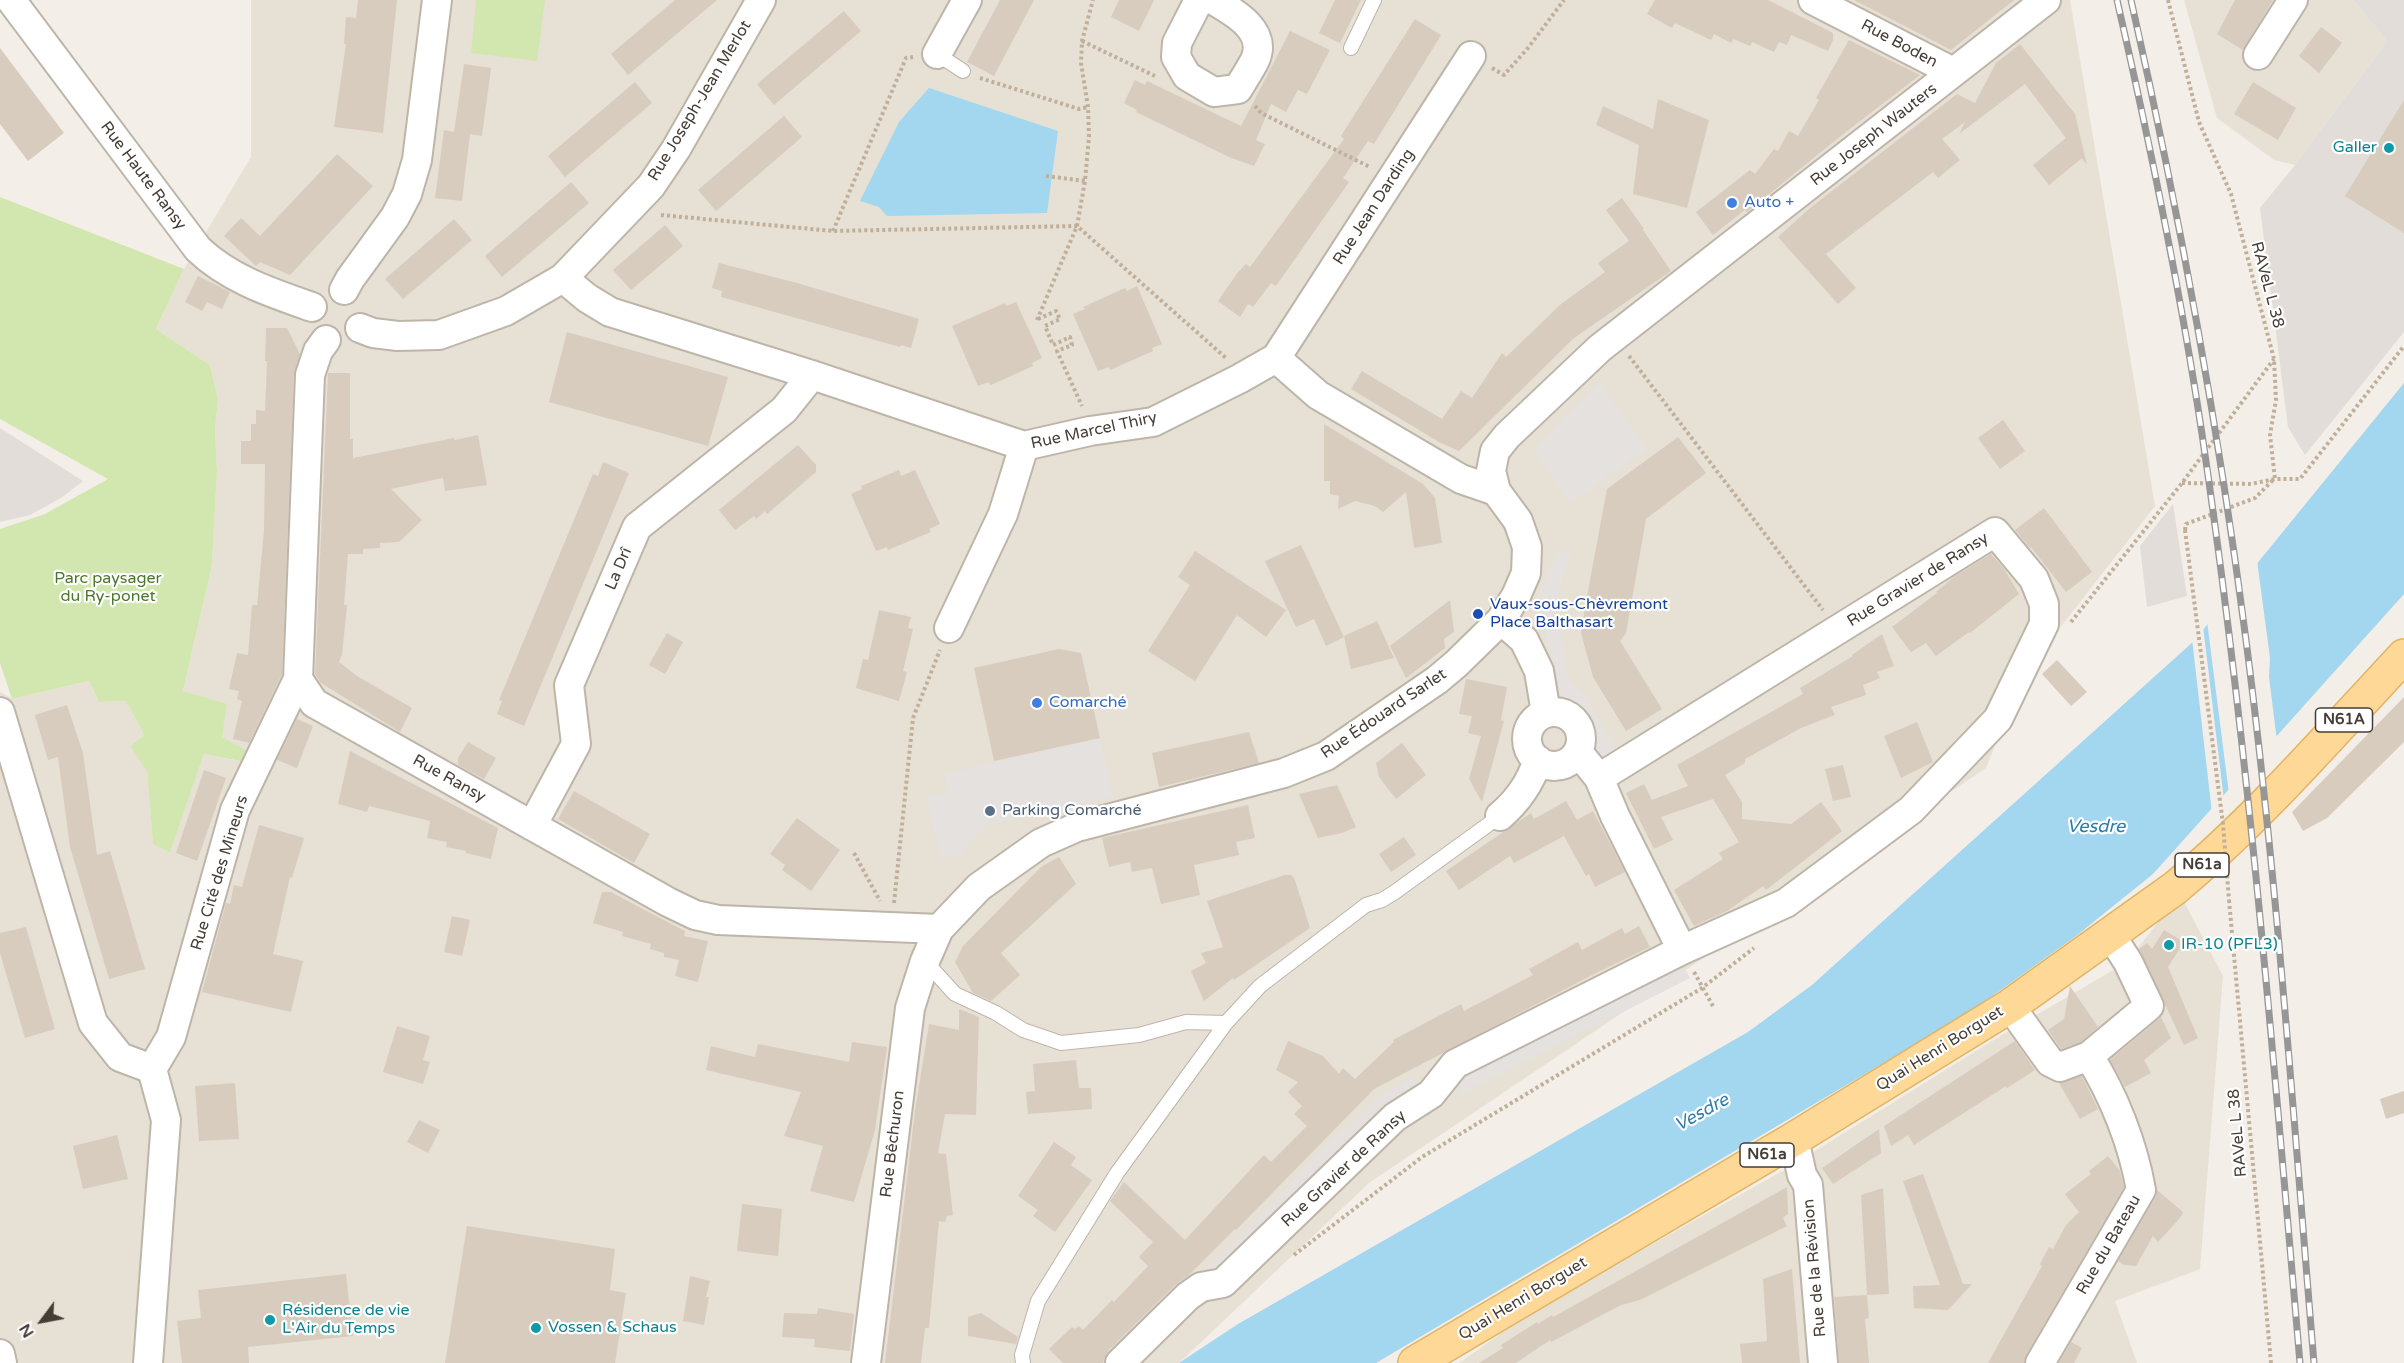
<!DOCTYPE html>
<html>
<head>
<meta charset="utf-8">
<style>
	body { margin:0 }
	#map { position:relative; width:2404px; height:1363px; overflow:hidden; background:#f3eee7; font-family:"Varela Round",sans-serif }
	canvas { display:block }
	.north { position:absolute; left:12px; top:1291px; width:60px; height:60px; -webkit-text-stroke:4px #fff; paint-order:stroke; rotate:238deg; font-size:16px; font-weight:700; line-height:24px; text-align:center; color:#463e36 }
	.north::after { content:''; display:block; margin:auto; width:21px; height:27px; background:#463e36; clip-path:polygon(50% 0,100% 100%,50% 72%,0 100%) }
</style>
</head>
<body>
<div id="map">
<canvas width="2404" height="1363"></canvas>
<div class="north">N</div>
</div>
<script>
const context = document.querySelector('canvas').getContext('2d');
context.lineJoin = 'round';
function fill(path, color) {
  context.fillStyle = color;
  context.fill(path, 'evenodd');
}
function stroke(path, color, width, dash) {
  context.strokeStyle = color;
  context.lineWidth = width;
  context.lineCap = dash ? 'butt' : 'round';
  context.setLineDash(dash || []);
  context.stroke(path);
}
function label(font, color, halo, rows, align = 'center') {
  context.font = font + ' "Varela Round",sans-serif';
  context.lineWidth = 4.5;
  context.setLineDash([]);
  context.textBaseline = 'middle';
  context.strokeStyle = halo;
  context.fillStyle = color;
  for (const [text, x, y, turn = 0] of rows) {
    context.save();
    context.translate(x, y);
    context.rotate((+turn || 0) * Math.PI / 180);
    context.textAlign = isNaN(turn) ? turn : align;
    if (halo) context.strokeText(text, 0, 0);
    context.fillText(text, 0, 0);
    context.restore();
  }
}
const residential = new Path2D(`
	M251 0H2070L2155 506 2023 675 1986 768 1369 1183 1179 1363H0V692L13 699 89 681 99 702 126 701 144 735 130 746 147 770 153 843 170 853 204 754 244 762 183 691 212 565 217 471 215 430 218 399 210 365 156 329 184 269 251 157Z
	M2184 0H2353L2387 41 2295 165 2274 160 2217 118Z
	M2180 894 2223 976 2200 1269 2115 1301 2137 1363H1459L1530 1313 1786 1169 1992 1041 2127 962Z`);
const industrial = new Path2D(`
	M2353 0H2404V332L2305 455 2288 427 2260 208 2295 165 2387 41Z
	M0 428 83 481 61 498 30 515 0 522Z
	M2173 504 2187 596 2147 607 2140 546Z`);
const green = new Path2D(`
	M476 0H545L537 61 471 53Z
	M0 197 184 269 156 329 210 365 218 399 215 430 217 471 212 565 183 691 227 704 222 737 249 752 245 762 204 754 170 853 153 844 147 771 130 746 144 735 126 701 99 702 89 681 12 699 0 663V529L45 514 108 479 0 419Z`);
const parking = new Path2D(`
	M1599 383 1647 449 1570 503 1533 451Z
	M1572 549 1554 610 1570 682 1581 691 1594 709 1611 742 1618 747 1603 756 1589 741V724L1580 708 1566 702 1558 691 1555 671 1539 612 1538 596 1557 554Z
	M1100 738 1113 797 986 826 960 854 942 860 926 797 948 792 945 774Z
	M1682 963 1690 978 1461 1094 1453 1076Z
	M1414 1076 1421 1092 1217 1276 1200 1275 1244 1232 1326 1145 1354 1121 1376 1098Z`);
const water = new Path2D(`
	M929 88 1058 131 1047 213 887 216 879 207 860 201 899 122Z
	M2404 383V594L2153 874 2076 936 1970 1012 1376 1363H1179L1238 1324 1748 1032 1812 985 2194 641Z`);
const pier = new Path2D(`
	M2257 560 2270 658 2269 677 2277 741 2229 794 2207 621Z
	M2203 626 2224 800 2212 813 2192 639Z`);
const building = new Path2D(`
	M358 0H397L383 133 334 127 346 44H344L346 17 356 18Z
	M675 0H717L628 75 611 54Z
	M1000 0H1034L994 76 967 62Z
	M1119 0H1154L1139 31 1111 17Z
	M1335 0H1361L1340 43 1319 33Z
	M1655 0H1768L1833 33V40L1828 51 1791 35 1787 45 1779 42 1774 52 1752 42 1750 46 1733 39 1731 43 1714 34 1711 40 1675 23 1672 28 1647 14Z
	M1854 0H2014L1951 50Z
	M2235 0H2273L2243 50 2217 34Z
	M844 11 861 31 774 105 757 84Z
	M1415 19 1441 35 1435 45 1374 144 1368 141 1343 178 1349 182 1276 286 1271 283 1253 307 1248 304 1240 317 1218 301 1238 272 1246 264 1250 267 1344 139 1341 136Z
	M2321 27 2342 43 2319 73 2299 56Z
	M1290 31 1330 50 1307 94 1298 90 1286 112 1271 104 1256 140 1265 144 1254 166 1229 157 1136 112 1137 110 1124 103 1135 80 1145 85 1147 81 1241 126Z
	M1849 40 1920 75 1842 135 1747 212 1745 210 1713 235 1696 212 1750 170 1755 174 1774 149 1778 151 1789 131 1798 136 1819 100 1816 98Z
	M2020 44 2075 114 2087 165 2082 158 2049 185 2033 165 2066 138 2025 84 1959 134 1965 122 1942 139 1960 160 1938 178 1933 172 1826 254 1856 288 1838 304 1778 237 1810 208 1957 94 1975 103 1996 63Z
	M0 48 64 133 28 161 0 124Z
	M464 64 491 68 482 136 470 134 462 201 435 198 444 130 454 132Z
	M635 82 652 103 565 177 548 156Z
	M2253 82 2296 108 2278 140 2234 114Z
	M1658 99 1709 120 1687 208 1633 194 1639 145 1596 125 1603 106 1653 129Z
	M2404 100V233L2345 196Z
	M784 116 802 137 716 211 698 190Z
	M337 154 373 186 290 275 260 262 256 266 224 236 241 218 260 236Z
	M571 182 589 203 502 277 485 256Z
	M1622 198 1644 229 1632 238 1643 230 1671 271 1574 338 1459 451 1439 442 1351 389 1362 371 1442 419 1461 391 1472 398 1502 353 1506 357 1561 304 1605 272 1598 263 1629 241 1606 210Z
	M454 219 472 240 403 299 385 279Z
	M665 225 683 246 631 290 613 270Z
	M719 263 797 283 919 319 911 348 901 345 900 347 721 297 722 291 712 288Z
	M198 276 230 292 222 309 207 302 202 311 185 302Z
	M1137 286 1162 344 1152 348 1153 351 1110 370 1109 367 1098 371 1073 314 1085 309 1083 307 1125 288 1127 291Z
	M1016 302 1042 358 1032 363 1033 366 991 385 989 382 978 386 952 326 1005 303 1006 306Z
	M266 328H287L300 354 294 374 282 674 249 743 233 739 242 701 237 699 239 691 229 689 237 653 248 655 252 605H257L264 531 265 464H241V441H251V424H256V410L265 411 267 361H265Z
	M567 332 728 377 708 446 549 402Z
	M328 373H350V439H353V458L454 438 455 440 478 435 487 485 445 491 443 478 391 489 422 520 399 542 380 543V548L363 549V554H348L344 605H347L342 655 339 662 357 676 412 708 400 732 321 683 315 674Z
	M2003 420 2025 451 2000 469 1978 438Z
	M1324 424 1423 484 1435 498 1442 543 1414 548 1406 492 1383 512 1375 506 1355 501 1338 509 1339 496 1330 494V481H1324Z
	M1678 437 1706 473 1646 519 1626 633 1620 641 1662 709 1626 731 1593 677 1581 633 1590 580 1607 489Z
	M798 445 816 465V472L767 514 765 511 756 519 754 516 735 530 719 510Z
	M603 462 629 473 524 726 497 714 502 701 499 700 593 474 598 476Z
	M899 470 901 476 915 470 940 524 929 529 931 532 888 550 887 547 876 551 851 494 862 489 861 486Z
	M2044 508 2092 572 2066 592 2031 547 2030 548 2015 530Z
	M1301 545 1344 637 1326 646 1314 619 1296 627 1265 561Z
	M1195 551 1286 610 1266 637 1237 615 1195 681 1148 651 1190 585 1178 577Z
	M1991 554 2004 569 2019 594 1970 633 1969 632 1936 656 1926 643 1911 652 1892 627 1937 593 1936 592 1955 576Z
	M1450 600 1454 632 1444 639 1445 648 1406 678 1390 646Z
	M879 610 911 617 908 628 913 629 903 671 907 672 899 701 856 688 863 659 868 660Z
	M1377 621 1394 658 1351 669 1344 636Z
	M667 633 683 642 665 674 649 665Z
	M1882 634 1894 666 1877 672 1880 678 1863 685 1866 695 1831 707 1835 715 1801 728 1745 759V763L1725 775 1742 802V819L1791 824 1821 802 1842 831 1766 890 1763 886 1727 911 1694 926 1674 890 1723 859 1719 853 1739 842 1713 799 1661 817 1673 840 1654 849 1626 793 1644 784 1652 800 1688 786 1677 765 1803 694 1800 688 1853 656 1852 655Z
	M1059 649 1081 653 1100 738 994 761 974 668Z
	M2057 660 2087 692 2071 706 2042 674Z
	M1466 679 1507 687 1501 720 1504 721 1482 802 1469 779 1481 736 1468 733 1472 716 1459 714Z
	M2404 697V742L2327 818 2303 831 2292 812Z
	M67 705 83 753 97 855 110 851 145 969 109 979 70 847 58 757 48 760 35 715Z
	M297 719 313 726 297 768 277 760Z
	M1917 722 1933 762 1901 778 1884 736Z
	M1249 732 1259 763 1159 787 1152 753Z
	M468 742 496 758 484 779 458 765V758Z
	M1402 743 1426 775 1396 799 1379 777 1376 763Z
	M350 751 498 828 491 859 466 853V851L446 847 447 842 427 838 430 821 369 806 367 812 338 804Z
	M1843 765 1851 797 1833 801 1825 769Z
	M204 770 226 778 197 861 176 853Z
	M1337 785 1356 827 1342 833 1318 838 1299 794Z
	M574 791 650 834 634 863 558 819Z
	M1566 801 1577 820 1593 811 1625 872 1595 887 1589 874 1586 876 1564 836 1514 863 1510 856 1459 890 1446 871 1531 813 1534 819Z
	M1248 805 1255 838 1236 842 1239 855 1194 865 1200 895 1161 904 1152 868 1132 872 1130 862 1109 867 1102 838Z
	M797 818 840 850 811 891 782 870 785 865 770 854Z
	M259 825 304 838 292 878 290 877 273 954 303 961 291 1012 202 992 226 903 230 904 234 885 242 887Z
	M1404 837 1416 855 1391 872 1379 854Z
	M1059 857 1076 884 1001 953 1020 975 991 1001 973 993 955 962 963 946 1041 867Z
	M1285 875H1291L1295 880 1310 928 1234 980 1233 978 1204 1001 1191 971 1206 963 1201 953 1223 947 1207 901Z
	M602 892H611L637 906 685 931 684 936 708 941 698 982 675 976 679 960 664 957V953L650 949 651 944 622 936 623 932 593 923Z
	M452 916 470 920 462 956 444 952Z
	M1639 926 1650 947 1596 973 1374 1089 1236 1230 1235 1229 1189 1275 1176 1284 1108 1351 1103 1363H1063L1049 1349 1072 1327 1075 1329 1079 1326 1083 1330 1112 1300 1114 1302 1148 1266 1139 1257 1153 1242 1110 1201 1124 1182 1185 1240 1264 1155 1271 1162 1307 1126 1294 1114 1302 1106 1288 1092 1298 1082 1276 1070 1288 1041 1323 1056 1339 1074 1343 1068 1355 1079 1394 1042 1393 1040 1461 1004 1464 1011 1533 975 1529 969 1578 942 1582 950 1622 928 1625 934Z
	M26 927 55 1029 25 1038 0 953V933Z
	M2164 930 2184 942 2168 967 2198 1038 2184 1045 2139 949 2147 943 2152 949Z
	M2070 986 2098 1027 2081 1042 2061 1049 2048 1030 2064 1019Z
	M959 1009 979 1017 976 1115 945 1114 938 1153 946 1154 953 1215 947 1216 945 1222 939 1221 929 1328H925L921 1363H885L915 1111 929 1024 959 1030Z
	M2161 1017 2171 1038 2144 1060 2151 1073 2125 1087 2110 1060Z
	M397 1026 430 1036 423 1060 430 1062 423 1084 383 1072Z
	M2015 1041 2035 1070 2007 1088 2006 1086 1914 1145 1908 1135 1891 1146 1884 1126Z
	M852 1042 887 1047 875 1130 854 1202 810 1191 823 1146 784 1136 801 1092 706 1070 711 1046 755 1057 758 1044 849 1062Z
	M1076 1060 1079 1088H1091L1092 1109 1028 1114 1026 1092 1035 1091 1033 1064Z
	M2082 1076 2098 1109 2080 1119 2059 1083Z
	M235 1083 239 1139 199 1141 195 1086Z
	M2404 1091V1113L2386 1119 2380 1099Z
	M419 1120 440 1130 428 1153 407 1142Z
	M1879 1129 1881 1153 1833 1184 1822 1168Z
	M117 1135 128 1179 83 1189 73 1146Z
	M1054 1142 1076 1157 1071 1165 1092 1180 1055 1232 1033 1216 1038 1210 1018 1196Z
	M2108 1156 2120 1171 2124 1187 2026 1355 2024 1363H1988L2042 1266 2040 1264 2049 1247 2053 1249 2066 1225 2079 1212 2065 1194 2091 1174 2089 1171Z
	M1923 1174 1963 1284H1972L1948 1310 1914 1308 1913 1286 1940 1285 1903 1181Z
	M1787 1187 1788 1214 1783 1218 1787 1226 1640 1300 1621 1305 1551 1342 1550 1340 1516 1363H1479L1503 1348 1501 1345 1537 1322 1538 1324 1552 1315 1553 1317Z
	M1883 1188 1889 1294 1867 1295 1861 1195Z
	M2157 1190 2183 1212 2180 1218 2158 1242 2153 1236 2136 1266 2124 1265 2118 1261 2155 1198Z
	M742 1204 782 1209 778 1256 737 1251Z
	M467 1226 615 1249 610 1290 626 1293 615 1363H445Z
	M1792 1269 1800 1363H1742L1740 1344 1767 1341 1763 1279Z
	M346 1274 353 1336 248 1347 249 1363H182L177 1321 201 1318 198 1290Z
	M690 1276 710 1281 706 1297H709L704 1325 683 1321Z
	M1867 1295 1869 1318 1865 1319 1869 1363H1839L1834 1297Z
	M818 1308 854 1314 850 1351 814 1347 815 1339 782 1337 784 1313 817 1314Z
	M981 1313 1018 1337 1016 1344 968 1336V1317Z
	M2071 1342 2082 1348 2074 1363H2059Z`);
const path = new Path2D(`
	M2168 0 2199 122 2231 194 2274 359 2276 400 2270 435 2275 479
	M1082 41 1157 77
	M1492 68 1504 75 1528 48 1564 0
	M980 78 1079 109 1088 107
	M1255 106 1261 113 1370 167
	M1046 176 1085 181
	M661 215 833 231 1077 226 1226 358
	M833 231 906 58 913 57
	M1038 319 1056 311 1060 319 1045 326 1053 345 1070 337 1072 345 1057 351 1082 406
	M1037 320 1077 226 1085 181 1089 137 1088 107 1081 63 1082 41 1093 0
	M1629 356 1823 610
	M2182 483 2251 484 2275 479H2300L2404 346
	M2185 530 2186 524 2255 498 2274 479
	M2071 622 2182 483 2274 359
	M854 853 880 901
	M2229 900 2271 1363
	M894 903 913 718 940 650
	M1694 972 1714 1008
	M1294 1255 1422 1157 1702 988 1754 948`);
const service = new Path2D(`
	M1351 48 1374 0
	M937 54 963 71
	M925 961 955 994 996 1013 1023 1030 1061 1043 1139 1035 1186 1022 1226 1023
	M1023 1363 1022 1355 1038 1301 1117 1173 1226 1023 1260 986 1366 905 1382 900 1395 892 1500 816`);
const minor = new Path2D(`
	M11 0 198 249C229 279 272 293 312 307
	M1199 0 1177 43 1176 57 1187 76 1214 92 1238 89C1243 80 1250 70 1255 60 1268 31 1234 12 1213 0
	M1813 0 1953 72
	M937 54 967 0
	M2258 55 2293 0
	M563 278 587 298 610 312 812 375 1024 446 1090 431 1153 422 1239 379 1276 358 1318 395 1461 479 1496 491
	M344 290 350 279 395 217 407 194 417 160 437 0
	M360 328 373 333 398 336 439 335 506 311 563 278 651 186 676 149 761 0
	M326 340 318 351 310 375 298 679 314 703 668 902 695 915 718 920 939 929
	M1276 358 1471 56
	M1501 620 1524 640 1539 671 1546 713
	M949 628 1003 514 1024 446
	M0 712 93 1023 120 1057 152 1069
	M1527 739a27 27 0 1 1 54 0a27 27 0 1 1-54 0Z
	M1578 752 1599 778 1615 816 1682 950
	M1500 816C1519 800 1530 783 1538 760
	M532 826 576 744 569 685 637 527 784 410 812 375
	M2010 1006 2050 1062 2060 1067 2089 1056C2114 1096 2133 1144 2141 1190L2040 1363
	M2089 1056 2149 1006 2128 962 2110 934
	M1794 1139 1802 1175 1808 1185 1823 1363
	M0 1354 2 1363
	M148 1363 166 1120 152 1069 171 1037 235 810 298 679
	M866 1363 910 1008 925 961 939 929 979 887 1041 843 1077 827 1284 773 1326 756 1437 680 1456 664 1501 620 1516 596 1526 573 1527 547 1518 521 1496 491 1491 471 1495 451 1507 436 1600 348 2046 0
	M1120 1363 1188 1296 1201 1287 1223 1283 1395 1117 1431 1094 1455 1064 1682 950 1786 903 1911 810 1998 719 2044 624V604L2034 579 1995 532 1599 778`);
const primary = new Path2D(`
	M1415 1363 1794 1139 2010 1006 2175 888C2258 819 2330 735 2404 656`);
const rail = new Path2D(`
	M2117 0C2150 144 2180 288 2202 434 2248 743 2273 1053 2300 1363
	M2131 0C2179 212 2218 424 2246 640 2277 880 2294 1122 2314 1363`);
const pathBridge = new Path2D(`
	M2185 530 2223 824 2229 900`);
const markers = [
	[2389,148,6,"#0f9aa8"],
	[1732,203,6,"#3f7fe0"],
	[1478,614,6,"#1a4fb4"],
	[1037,703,6,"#3f7fe0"],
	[990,811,6,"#5c6f8a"],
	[2169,945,6,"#0f9aa8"],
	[270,1320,6,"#0f9aa8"],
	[536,1328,6,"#0f9aa8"]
];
const shields = [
	[2344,720,57],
	[2202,865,54],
	[1767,1155,54]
];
const shieldNames = [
	["N61A",2344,720],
	["N61a",2202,865],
	["N61a",1767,1155]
];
const streetNames = [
	["Rue Boden",1899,44,28],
	["Rue Joseph-Jean Merlot",700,101,-59],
	["Rue Joseph Wauters",1874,135,-38],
	["Rue Haute Ransy",143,176,53],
	["Rue Jean Darding",1374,207,-57],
	["RAVeL L 38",2267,285,75],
	["Rue Marcel Thiry",1094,431,-12],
	["La Drî",619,569,-67],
	["Rue Gravier de Ransy",1918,580,-32],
	["Rue Édouard Sarlet",1384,714,-34],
	["Rue Ransy",449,779,29],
	["Rue Cité des Mineurs",220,873,-73],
	["Quai Henri Borguet",1940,1049,-32],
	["RAVeL L 38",2238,1133,-95],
	["Rue Bêchuron",893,1144,-83],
	["Rue Gravier de Ransy",1344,1169,-43],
	["Rue du Bateau",2109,1245,-60],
	["Rue de la Révision",1815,1268,-95],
	["Quai Henri Borguet",1523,1299,-31]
];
const cultureNames = [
	["Galler",2377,148,"right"],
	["IR-10 (PFL3)",2181,945],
	["Résidence de vie",282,1311],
	["L'Air du Temps",282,1329],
	["Vossen & Schaus",548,1328]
];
const shopNames = [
	["Auto +",1744,203],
	["Comarché",1049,703]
];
const parkNames = [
	["Parc paysager",108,579],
	["du Ry-ponet",108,597]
];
const transitNames = [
	["Vaux-sous-Chèvremont",1490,605],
	["Place Balthasart",1490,623]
];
const serviceNames = [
	["Parking Comarché",1002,811]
];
const waterNames = [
	["Vesdre",2096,827],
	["Vesdre",1702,1113,-29]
];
fill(residential, '#e7e0d5');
fill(industrial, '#e2ddd8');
fill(green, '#d2e7b0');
fill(parking, '#e4e1de');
fill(water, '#a3d6ef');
fill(pier, '#f3eee7');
fill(building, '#d8ccbf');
stroke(service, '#beb5a9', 16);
stroke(minor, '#beb5a9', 32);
stroke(primary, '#e2b465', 36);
stroke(path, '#c0b09b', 4, [3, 3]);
stroke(service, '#fff', 14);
stroke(minor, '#fff', 28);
stroke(primary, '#fdd896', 33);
stroke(rail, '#969696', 7);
stroke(rail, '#fff', 4.5, [14]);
stroke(pathBridge, '#c0b09b', 4, [3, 3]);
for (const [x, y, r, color] of markers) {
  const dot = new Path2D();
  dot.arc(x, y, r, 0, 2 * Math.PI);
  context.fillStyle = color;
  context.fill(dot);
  stroke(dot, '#fff', 2);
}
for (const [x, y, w] of shields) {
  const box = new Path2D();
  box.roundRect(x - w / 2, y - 12, w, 24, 4.5);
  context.fillStyle = '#fff';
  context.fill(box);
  stroke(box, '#463e36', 1.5);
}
label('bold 15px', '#463e36', null, shieldNames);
label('16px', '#463e36', '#fff', streetNames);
label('16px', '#0d838f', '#fff', cultureNames, 'left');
label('16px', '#366cbe', '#fff', shopNames, 'left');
label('16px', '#4c772a', '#fff', parkNames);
label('16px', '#164399', '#fff', transitNames, 'left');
label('16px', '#4e5e75', '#fff', serviceNames, 'left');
label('italic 18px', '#2e7da9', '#fff', waterNames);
</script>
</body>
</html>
